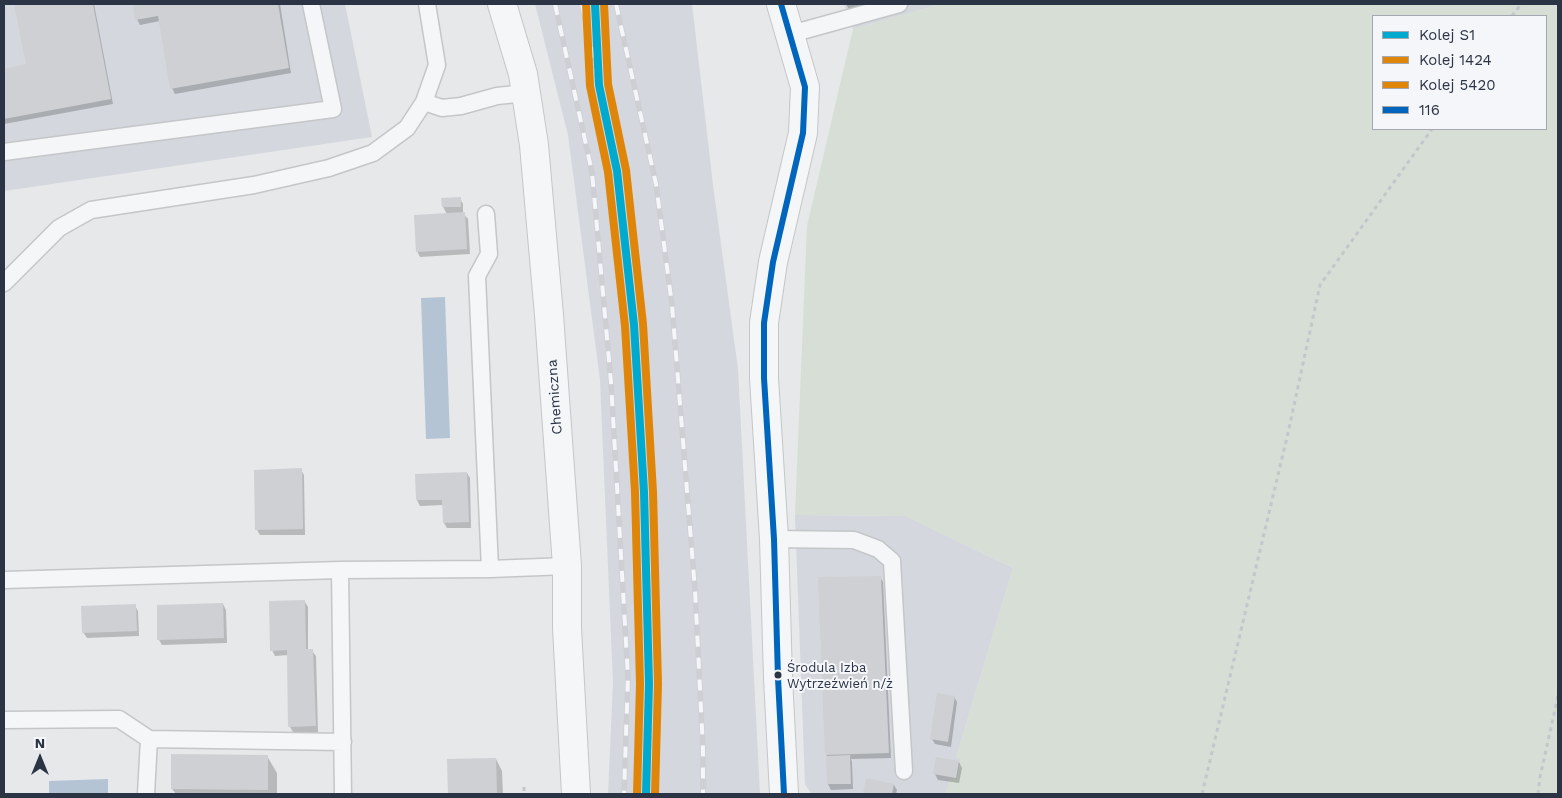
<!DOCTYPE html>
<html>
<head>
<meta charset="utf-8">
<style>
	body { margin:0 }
	#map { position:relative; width:1562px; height:798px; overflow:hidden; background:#e6e8ea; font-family:"Work Sans",sans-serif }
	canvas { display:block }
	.frame { position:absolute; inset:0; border:5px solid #2b3445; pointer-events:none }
	.legend { position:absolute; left:1372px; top:15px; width:175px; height:115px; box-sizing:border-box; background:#f4f6f9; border:1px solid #a4a8b1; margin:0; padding:6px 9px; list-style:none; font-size:15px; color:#2b3445 }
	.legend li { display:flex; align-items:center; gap:10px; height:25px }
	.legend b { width:25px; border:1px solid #a4a8b1 }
	.north { position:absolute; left:15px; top:733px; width:50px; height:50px; -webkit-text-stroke:4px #f4f6f9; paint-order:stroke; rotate:0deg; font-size:14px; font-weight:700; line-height:20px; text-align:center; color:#2b3445 }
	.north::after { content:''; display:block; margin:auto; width:18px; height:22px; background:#2b3445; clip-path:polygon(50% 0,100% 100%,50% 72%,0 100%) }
</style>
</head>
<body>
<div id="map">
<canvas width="1562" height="798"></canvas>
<div class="frame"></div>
<ul class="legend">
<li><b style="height:6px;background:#00a9ce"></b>Kolej S1</li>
<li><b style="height:6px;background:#df860a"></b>Kolej 1424</li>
<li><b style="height:6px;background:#df860a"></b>Kolej 5420</li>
<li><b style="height:6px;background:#0065bd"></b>116</li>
</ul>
<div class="north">N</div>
</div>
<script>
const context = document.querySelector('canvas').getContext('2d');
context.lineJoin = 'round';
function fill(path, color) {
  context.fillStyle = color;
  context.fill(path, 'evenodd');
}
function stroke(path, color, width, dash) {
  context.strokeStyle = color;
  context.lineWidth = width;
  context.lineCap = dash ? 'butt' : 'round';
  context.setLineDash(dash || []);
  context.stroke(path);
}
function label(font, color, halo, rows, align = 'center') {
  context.font = font + ' "Work Sans",sans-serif';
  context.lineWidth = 4;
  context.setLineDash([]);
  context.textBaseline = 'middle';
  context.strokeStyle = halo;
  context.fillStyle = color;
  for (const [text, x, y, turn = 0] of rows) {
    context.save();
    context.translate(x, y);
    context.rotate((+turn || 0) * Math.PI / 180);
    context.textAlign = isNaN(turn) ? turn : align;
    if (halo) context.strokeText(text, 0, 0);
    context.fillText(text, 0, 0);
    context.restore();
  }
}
const built = new Path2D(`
	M4 4H345L372 137 4 191Z
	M535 4H692L713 185 738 369 760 794H608L613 683 600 380 568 135Z
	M844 4H941L853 29Z
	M795 515 906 516 1013 568 956 758 961 759 957 780 950 779 946 794H813L811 793 805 784Z`);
const green = new Path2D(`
	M941 4H1558V794H946L950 778 957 779 961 760 956 758 1013 568 906 516 795 515 807 226 853 29ZM1373 16H1546V129H1373Z`);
const water = new Path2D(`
	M445 297 450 438 426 439 421 298Z
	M108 779V794H49V781Z`);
const shadow = new Path2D(`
	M16 4H94L113 104 4 124V70L27 65Z
	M134 4H280L291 73 175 94 172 88 160 21 140 25 137 19Z
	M846 4H882L851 13Z
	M460 198 463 204V213L468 219 470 254 420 257 417 251 447 214 443 207V199Z
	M301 470 304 475 305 535H260L257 530 255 471Z
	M467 473 470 478 471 528H447L444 523 443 505 420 506 417 500 416 475Z
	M880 577 883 582 891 758 851 759 852 762 853 789 831 790 828 784 819 579Z
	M305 602 308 607V651H312L316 656 318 732H293L290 727 289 655 275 656 272 650Z
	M223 604 226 610 227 643 162 645 159 640Z
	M135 606 138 611 139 636 87 638 83 632Z
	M954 697 957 702 951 747 935 744 932 739Z
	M267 756 277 773V794H176L172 789Z
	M496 759 502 771 503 794H449L448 761Z
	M959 762 962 768 959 783 938 780 935 774Z
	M867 780 894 785 897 790 896 794H864Z`);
const building = new Path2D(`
	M14 4H93L111 99 4 119V69L26 64Z
	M133 4H278L289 68 170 89 158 16 135 20Z
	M461 197V207H442L441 198Z
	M465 212 467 249 416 252 414 215Z
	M302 468 303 529 255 530 254 470Z
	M467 472 469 522 443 523 442 500H416L415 474Z
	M881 576 889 753 825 755 818 577Z
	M305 600 306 649H313L316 726 288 727 287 650 270 651 269 601Z
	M223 603 224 638 157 640V605Z
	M136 604 137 631 82 633 81 606Z
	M937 693 955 696 948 742 930 739Z
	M171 754 268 755V790L171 789Z
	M850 755 851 784H827L826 756Z
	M936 757 959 761 956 778 933 774Z
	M496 758 497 794H448L447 759Z
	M866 778 894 784 892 794H863Z`);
const path = new Path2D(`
	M1512 16 1521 4
	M524 787V794
	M1202 794 1288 433 1320 285 1432 129
	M1538 794 1540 777 1558 696`);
const service = new Path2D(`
	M791 34 899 4
	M424 102 442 108 461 106 497 96 526 93
	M4 152 333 109 311 4
	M486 214 489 254 477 276 490 569
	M4 283 59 228 91 210 254 185 329 168 373 153 407 128 424 102 437 65 427 4
	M774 539 854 540 878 549 892 561 904 771
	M340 570 343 794
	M4 580 340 570 490 569 567 566
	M4 720 119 719 149 739 146 794
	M149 739 343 742`);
const minor = new Path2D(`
	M502 4 523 74 534 145 549 315 567 566V628L576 794`);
const tertiary = new Path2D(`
	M781 4 805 87 803 133 773 262 764 323V378L774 539 778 678 784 794`);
const rail = new Path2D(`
	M555 4 592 172 611 382 628 677 624 794
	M582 4 599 85
	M616 4 656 184 672 305 695 590 703 749V794`);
const bus1 = new Path2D(`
	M781 4 805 87 803 133 773 262 764 323V378L774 539 778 678 784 794`);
const rail1 = new Path2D(`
	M595 4 599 85 617 171 634 325 644 492 649 684 646 794`);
const rail2 = new Path2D(`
	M586 4 590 86 608 172 625 326 635 492 640 684 637 794`);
const rail3 = new Path2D(`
	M604 4 608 84 626 170 643 324 653 492 658 684 655 794`);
const markers = [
	[778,675,4.5,"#2b3445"]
];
const busNames = [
	["Środula Izba",787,668],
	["Wytrzeźwień n/ż",787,684]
];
const streetNames = [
	["Chemiczna",555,397,-94]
];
fill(built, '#d4d7dd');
fill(green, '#d6ded6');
fill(water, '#b4c4d5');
fill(shadow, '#0003');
fill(building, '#ced0d3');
stroke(service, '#c4c6c8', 19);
stroke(minor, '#c4c6c8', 30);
stroke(tertiary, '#c4c6c8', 30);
stroke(path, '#c5c6ca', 3, [4, 4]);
stroke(service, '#f5f6f7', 16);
stroke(minor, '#f5f6f7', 28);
stroke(tertiary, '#f5f6f7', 28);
stroke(rail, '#cecfd2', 5.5);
stroke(rail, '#f4f6f9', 4, [11]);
stroke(bus1, '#0065bd', 6);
stroke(rail1, '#00a9ce', 8);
stroke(rail2, '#df860a', 8);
stroke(rail3, '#df860a', 8);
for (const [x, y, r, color] of markers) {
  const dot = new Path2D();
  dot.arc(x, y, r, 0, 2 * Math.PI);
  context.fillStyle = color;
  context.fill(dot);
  stroke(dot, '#f4f6f9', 2);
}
label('13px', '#2b3445', '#f4f6f9', busNames, 'left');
label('14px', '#2b3445', '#f4f6f9', streetNames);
</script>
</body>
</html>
